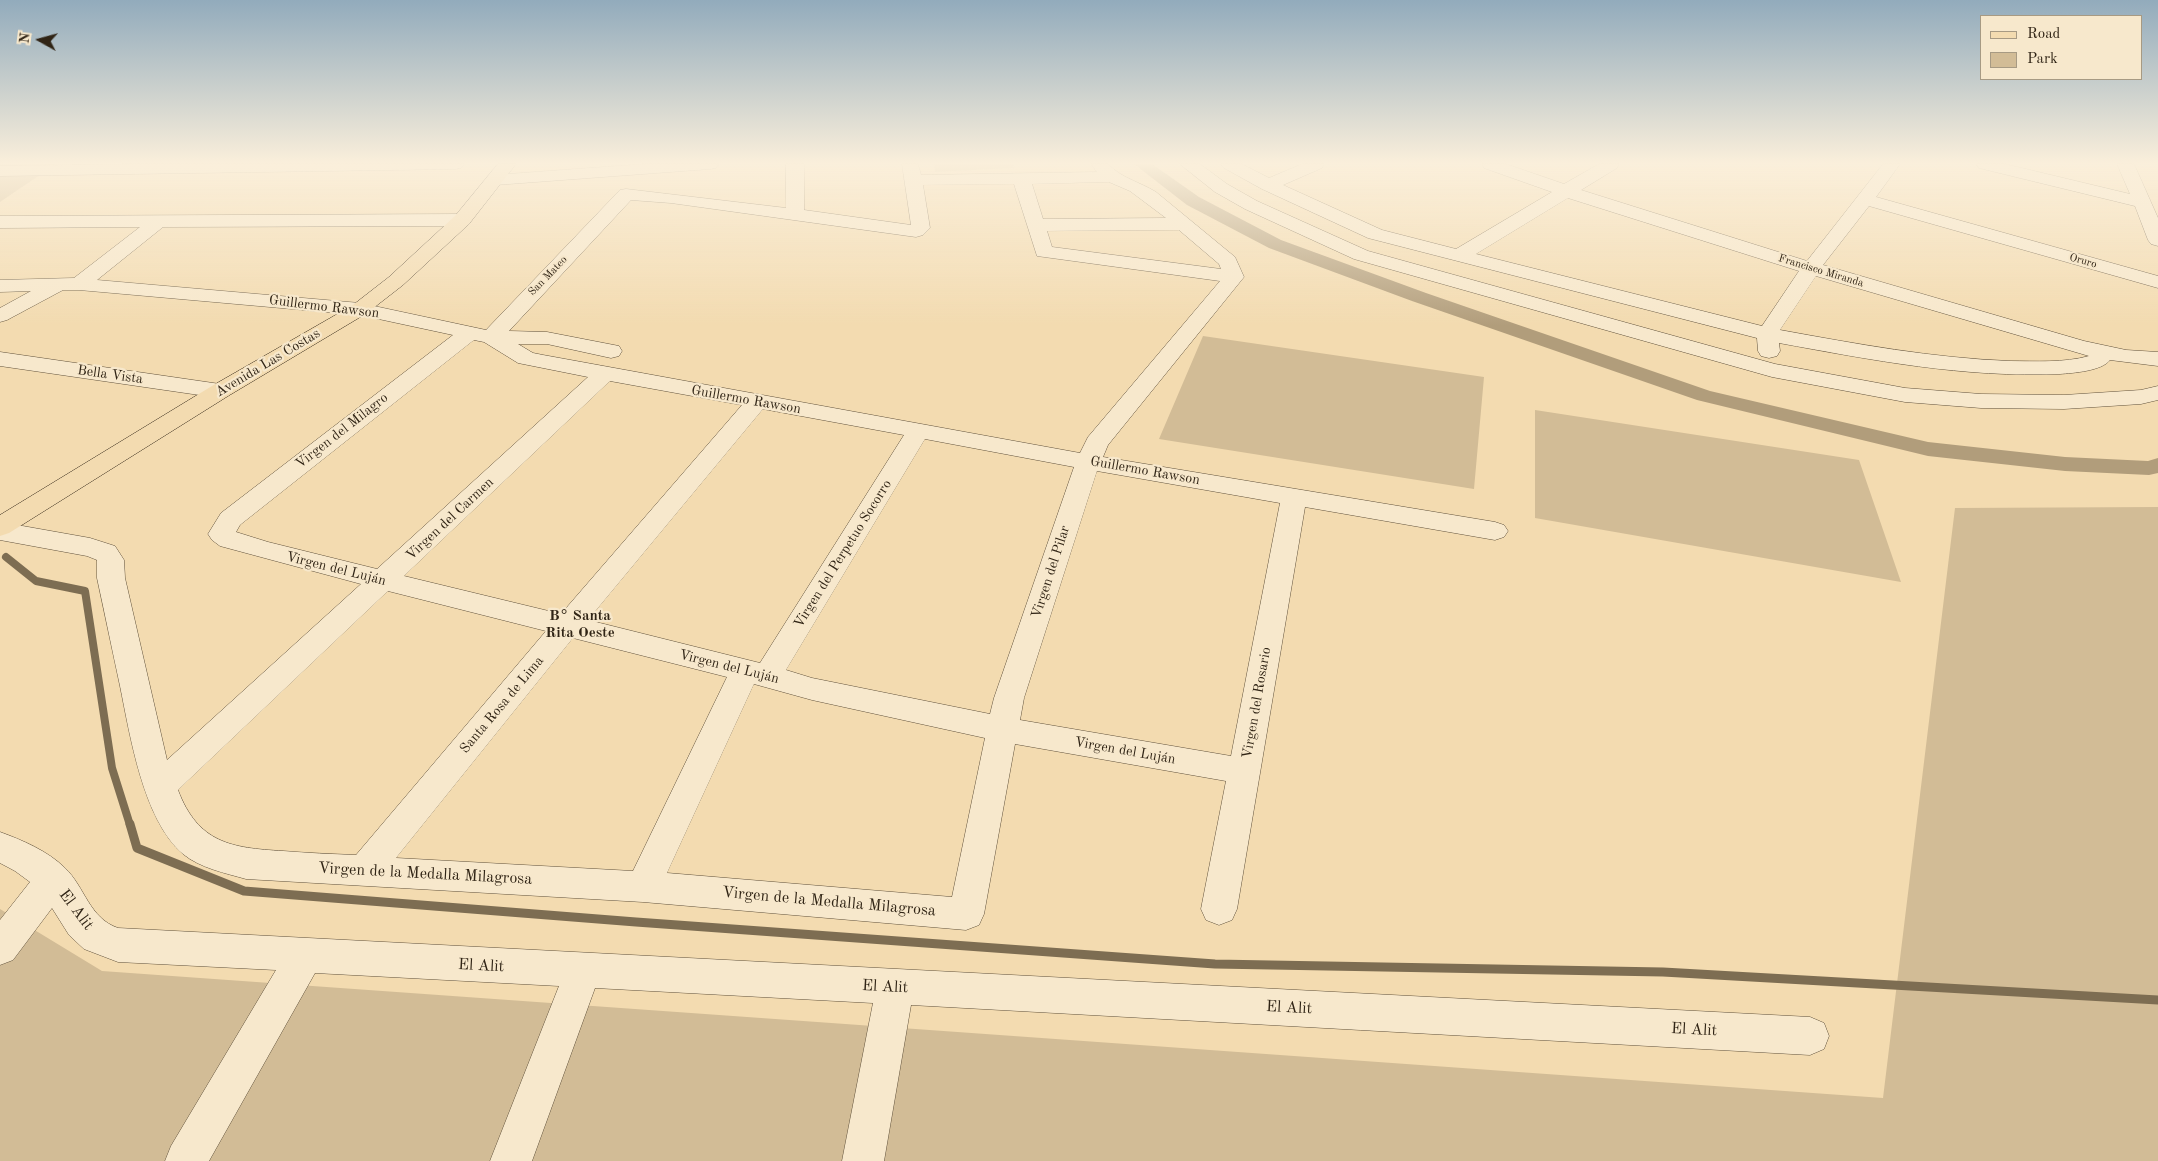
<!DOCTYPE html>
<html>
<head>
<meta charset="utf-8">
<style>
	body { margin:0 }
	#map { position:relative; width:2158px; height:1161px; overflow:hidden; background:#f3dbb0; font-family:"Old Standard TT",serif }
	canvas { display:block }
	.legend { position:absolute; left:1980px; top:15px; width:162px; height:65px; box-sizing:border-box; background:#f7e8cc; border:1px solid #a79a83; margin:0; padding:6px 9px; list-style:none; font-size:15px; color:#302415 }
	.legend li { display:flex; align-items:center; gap:10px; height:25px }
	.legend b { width:25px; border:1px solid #a79a83 }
	.north { position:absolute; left:15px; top:15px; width:50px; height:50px; -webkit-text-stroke:4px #f7e8cc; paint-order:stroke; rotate:277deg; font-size:14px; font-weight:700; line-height:20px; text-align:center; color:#302415 }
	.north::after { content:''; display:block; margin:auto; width:18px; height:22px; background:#302415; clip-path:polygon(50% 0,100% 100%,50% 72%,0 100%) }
</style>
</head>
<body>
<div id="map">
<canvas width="2158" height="1161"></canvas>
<ul class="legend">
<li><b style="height:6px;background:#f3dbb0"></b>Road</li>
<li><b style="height:14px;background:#d2bc96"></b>Park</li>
</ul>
<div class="north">N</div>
</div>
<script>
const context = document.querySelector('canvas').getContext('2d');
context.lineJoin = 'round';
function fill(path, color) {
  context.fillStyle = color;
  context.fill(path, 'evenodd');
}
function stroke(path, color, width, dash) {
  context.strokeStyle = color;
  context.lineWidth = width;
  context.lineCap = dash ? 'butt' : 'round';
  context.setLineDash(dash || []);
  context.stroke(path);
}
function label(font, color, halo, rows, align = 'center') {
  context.font = font + ' "Old Standard TT",serif';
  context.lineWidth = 4.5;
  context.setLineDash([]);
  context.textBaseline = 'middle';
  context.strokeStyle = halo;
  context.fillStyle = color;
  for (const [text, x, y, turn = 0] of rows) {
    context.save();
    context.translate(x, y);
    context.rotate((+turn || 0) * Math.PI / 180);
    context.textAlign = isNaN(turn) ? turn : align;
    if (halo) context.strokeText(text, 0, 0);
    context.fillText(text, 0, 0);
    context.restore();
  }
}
const green = new Path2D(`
	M0 164H56L0 202Z
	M934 164H1013L1014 168 935 172Z
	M1203 336 1484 377 1474 489 1159 439Z
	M1535 410 1859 460 1901 582 1535 518Z
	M2158 507V1161H0V909L102 971 1883 1098 1955 508Z`);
const streamFar1 = new Path2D(`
	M6 557 36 581 85 591 112 768 130 825`);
const stream = new Path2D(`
	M130 824 137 848 244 891 636 922 1215 964 1663 972 2158 1000`);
const canal = new Path2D(`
	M1134 164H1152L1199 197 1281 240 1426 293 1710 391 1928 442 2065 457 2148 461 2158 458V473L2149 475 2065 471 1928 456 1697 400 1412 301 1269 248 1187 205Z`);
const minor = new Path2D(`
	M134 164H464L461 168 455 169 0 176V166Z
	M644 164H719L716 168 710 169 495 185 489 184 486 180 489 176 495 175Z
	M786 164H804V210L911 225 902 164H918L921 175 1097 172 1091 164H1108C1121 178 1140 182 1156 192L1235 257 1244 277 1108 445 1103 457 1495 522 1504 525 1508 531 1504 537 1495 540 1305 507 1237 909 1232 920 1219 925 1206 920 1201 909 1226 781 1015 744 984 914 979 925 966 930 643 902 246 879C225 873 200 868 183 854 143 820 130 735 120 686 112 650 105 614 97 578V560L87 556 0 540V522L90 538 115 546 124 560 125 578 167 760 361 584 220 546 212 540 208 534 221 513 453 335 360 315 79 290H63L7 320 0 322V308L31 291 0 292V280L74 278 140 227 0 228V216L462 214 469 216 471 220 469 224 462 226 163 227 97 280 360 303 486 330 620 190 626 189 786 208ZM1109 182 1130 191 1166 218 1043 219 1032 184ZM1014 184 1037 256 1220 281 1088 437 1080 453 543 355 533 353 518 344H547L611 358 619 356 622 351 619 346 547 332 509 331 631 200 671 203 916 237 923 235 930 228 923 185ZM1179 230 1219 264 1221 269 1052 247 1047 231ZM474 340 484 342 518 363 588 377 377 569 268 542 236 532 240 525ZM610 381 742 405 561 614 404 576ZM763 409 904 435 760 663 588 620ZM925 439 1074 467 994 698 990 714 812 678 786 670ZM1097 471 1280 503 1231 756 1020 720 1024 698ZM388 591 546 631 356 855C332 854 307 853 283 851 231 848 198 843 178 790ZM573 638 727 677 633 871 396 858ZM754 684 812 700 985 738 952 897 667 873Z
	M1180 164H1200L1227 184 1257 201 1368 251 1775 364 1905 388 1981 394 2064 395 2141 390 2158 386V400L2141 404 2064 409 1981 408 1905 402 1772 377 1354 259 1245 209 1215 192Z
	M1221 164H1242L1269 178 1302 164H1324L1322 168 1283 185 1382 230 1456 249 1552 192 1484 168 1482 164H1506L1564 184 1599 164H1619L1617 168 1581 190 1807 261 1883 164H1900L1876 197 2158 276V288L1869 206 1823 265 2084 341 2126 350 2158 352V366L2110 360C2102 371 2073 373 2060 374 1964 378 1872 360 1779 343L1780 351 1777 356 1769 358 1761 356 1758 351 1757 338 1368 238 1262 189 1224 168ZM1568 198 1799 271 1762 326 1476 254ZM1816 276 2089 356C2064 363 2036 361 2010 361 1932 358 1857 344 1780 330Z
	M1976 164H2005L2130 194 2117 164H2134L2158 218V246L2151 244 2148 240 2135 206 1979 168Z
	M0 352 220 384 228 386 231 391 228 396 220 398 0 366Z
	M0 832C22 840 48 851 65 868 85 887 89 918 118 928L1810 1017 1824 1023 1829 1036 1824 1049 1810 1055 911 1005 884 1161H842L873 1003 595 988 532 1161H490L559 986 315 973 209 1161H165L171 1146 276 970 118 962 84 949 69 935 52 908 13 960 0 965V920L30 882 15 871 0 863Z`);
const major = new Path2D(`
	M498 164H516L469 224 403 285 367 313 228 396 9 533 0 536V515L212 386 353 305 389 277 455 216Z`);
const farStreetnames = [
	["Oruro",2083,261,16],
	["Francisco Miranda",1821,271,17],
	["San Mateo",548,276,-46]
];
const streetNames = [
	["Guillermo Rawson",324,307,7],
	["Avenida Las Costas",268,363,-31],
	["Bella Vista",110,375,8],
	["Guillermo Rawson",746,400,10],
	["Virgen del Milagro",342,431,-38],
	["Guillermo Rawson",1145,471,10],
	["Virgen del Carmen",450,519,-43],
	["Virgen del Perpetuo Socorro",843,554,-58],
	["Virgen del Luján",336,569,14],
	["Virgen del Pilar",1051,572,-72],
	["Virgen del Luján",729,667,14],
	["Virgen del Rosario",1257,703,-80],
	["Santa Rosa de Lima",502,705,-50],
	["Virgen del Luján",1125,751,10]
];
const neighbourhoodNames = [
	["B° Santa",580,616],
	["Rita Oeste",580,633]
];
const nearStreetnames = [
	["Virgen de la Medalla Milagrosa",425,874,3],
	["Virgen de la Medalla Milagrosa",829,902,5],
	["El Alit",76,910,53],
	["El Alit",481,966,3],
	["El Alit",885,987,3],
	["El Alit",1289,1008,3],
	["El Alit",1694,1030,3]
];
fill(green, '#d2bc96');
stroke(streamFar1, '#7d6d52', 8);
stroke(stream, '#7d6d52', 9);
fill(canal, '#b19d7b');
stroke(minor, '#61523c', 1);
stroke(major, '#302415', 1);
fill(minor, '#f7e8cc');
fill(major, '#f3dbb0');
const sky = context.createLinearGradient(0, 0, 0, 326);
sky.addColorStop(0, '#92abbc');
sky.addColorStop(0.5, '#faefdb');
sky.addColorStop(1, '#faefdb00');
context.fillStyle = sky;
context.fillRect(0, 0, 2158, 326);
label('11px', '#302415', '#f7e8cc', farStreetnames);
label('14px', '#302415', '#f7e8cc', streetNames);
label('bold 15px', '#302415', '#f7e8cc', neighbourhoodNames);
label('16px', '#302415', '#f7e8cc', nearStreetnames);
</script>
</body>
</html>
